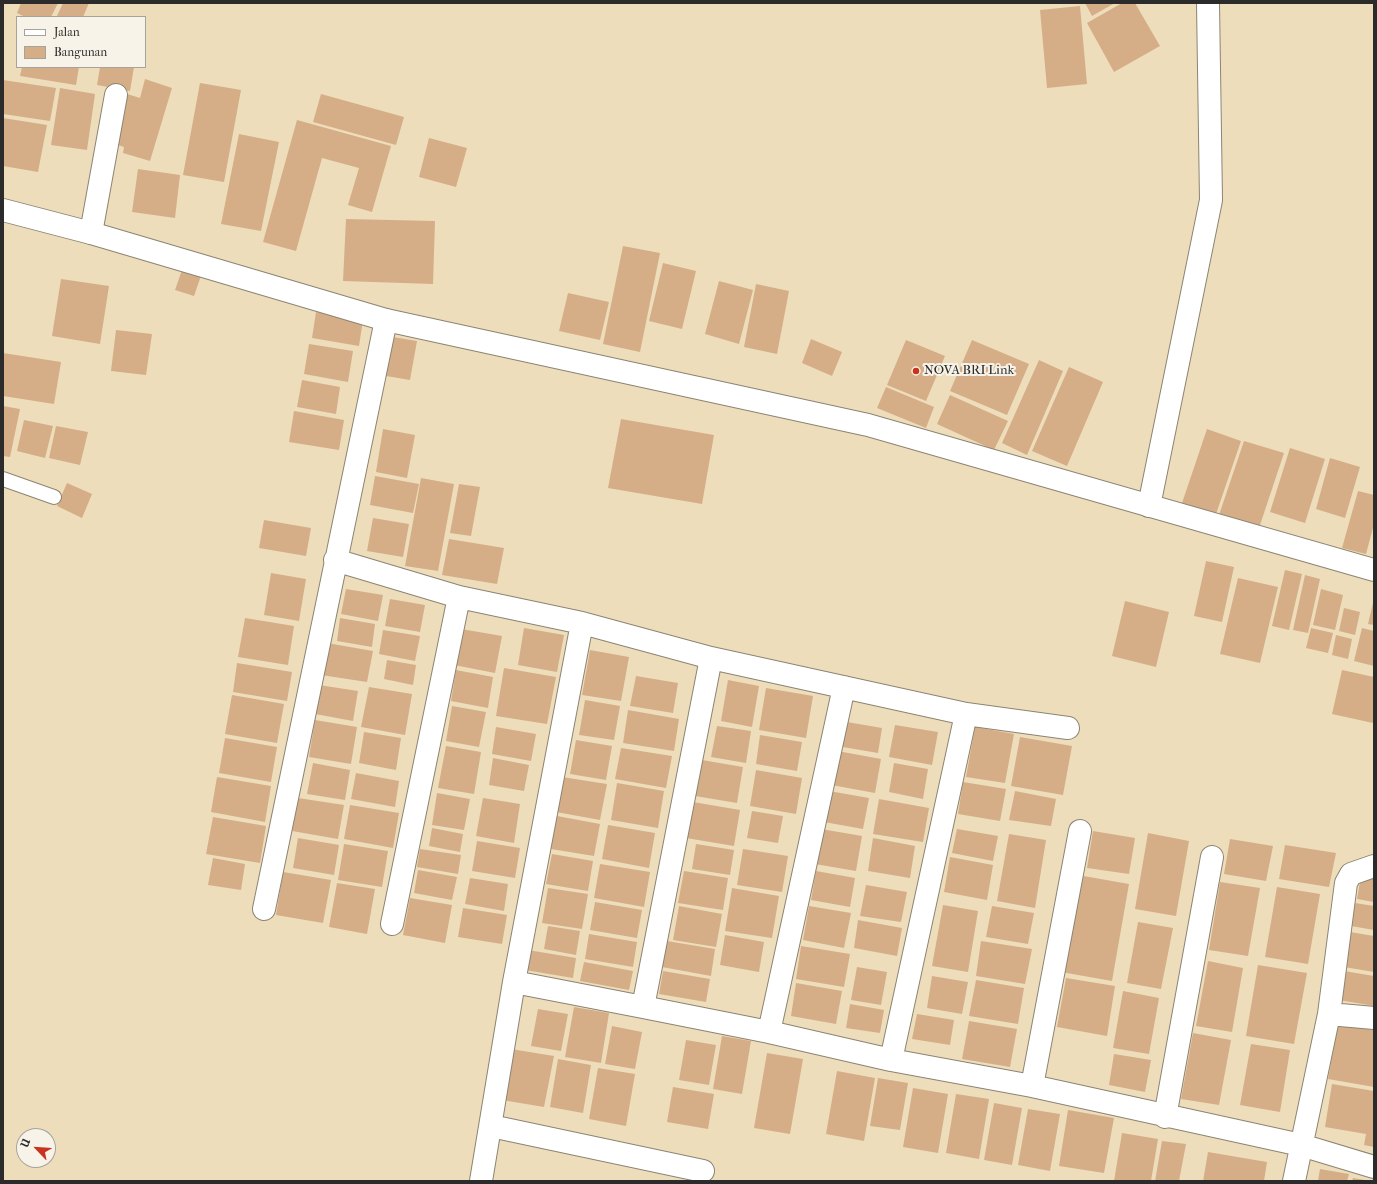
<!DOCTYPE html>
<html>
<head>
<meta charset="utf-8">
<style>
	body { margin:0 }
	#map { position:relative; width:1377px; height:1184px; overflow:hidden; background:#edb; font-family:"IM FELL French Canon",serif }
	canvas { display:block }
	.frame { position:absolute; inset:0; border:4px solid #2b2b2b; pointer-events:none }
	.legend { position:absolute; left:16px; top:16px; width:130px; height:52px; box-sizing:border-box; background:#f7f3e8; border:1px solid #a5a39c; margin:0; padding:5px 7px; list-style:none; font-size:12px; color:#2b2b2b }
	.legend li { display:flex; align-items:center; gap:8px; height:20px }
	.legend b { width:20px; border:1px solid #a5a39c }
	.north { position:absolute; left:16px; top:1128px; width:40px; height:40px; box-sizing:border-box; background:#f7f3e8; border:1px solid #a5a39c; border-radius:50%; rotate:295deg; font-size:11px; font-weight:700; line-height:16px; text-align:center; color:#2b2b2b }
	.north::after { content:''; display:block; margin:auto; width:14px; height:18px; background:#c8321e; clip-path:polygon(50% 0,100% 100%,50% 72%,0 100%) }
</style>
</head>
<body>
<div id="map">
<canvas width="1377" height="1184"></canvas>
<div class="frame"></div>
<ul class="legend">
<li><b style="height:5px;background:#fff"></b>Jalan</li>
<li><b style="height:11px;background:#d5ae88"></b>Bangunan</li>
</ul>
<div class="north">U</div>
</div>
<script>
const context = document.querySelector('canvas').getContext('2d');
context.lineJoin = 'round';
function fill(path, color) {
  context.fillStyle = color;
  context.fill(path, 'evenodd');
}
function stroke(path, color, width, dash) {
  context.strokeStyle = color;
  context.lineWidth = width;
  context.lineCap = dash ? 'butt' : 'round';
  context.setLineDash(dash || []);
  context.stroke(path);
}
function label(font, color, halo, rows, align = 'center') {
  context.font = font + ' "IM FELL French Canon",serif';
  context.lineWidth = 4;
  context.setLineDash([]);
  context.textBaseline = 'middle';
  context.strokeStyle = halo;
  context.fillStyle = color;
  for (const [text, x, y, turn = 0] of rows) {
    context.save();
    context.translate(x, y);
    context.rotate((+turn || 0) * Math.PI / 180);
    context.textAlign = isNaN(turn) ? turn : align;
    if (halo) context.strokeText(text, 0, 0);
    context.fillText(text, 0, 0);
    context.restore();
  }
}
const building = new Path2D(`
	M21 3H58L51 17H25L17 13Z
	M63 3H89L83 17H60L57 16Z
	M1085 3H1115L1092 16Z
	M1122 3H1135L1160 46 1114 72 1087 23Z
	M1080 6 1087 84 1047 88 1040 10Z
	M22 67H79L76 85 20 76Z
	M100 67H134L130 91 97 85Z
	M145 79 172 88 150 161 123 153 124 147 109 142 124 93 140 98Z
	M3 80 56 88 50 121 3 114Z
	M200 83 241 90 224 182 183 175Z
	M60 88 95 94 87 150 51 145Z
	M321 94 404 117 396 145 313 122Z
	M3 118 47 125 38 172 3 166Z
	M297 120 391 146 372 212 348 205 359 168 322 158 296 251 263 242Z
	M239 134 279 142 261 231 221 224Z
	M429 138 467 148 456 187 419 177Z
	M138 169 180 175 175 218 132 212Z
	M346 219 435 221 433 284 343 281Z
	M623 246 660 253 640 352 603 344Z
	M663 263 696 271 682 329 649 321Z
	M183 267 202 273 194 296 175 290Z
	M61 279 109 286 100 344 52 336Z
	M719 281 753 290 739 344 705 334Z
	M756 284 789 291 777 354 744 347Z
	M568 293 609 302 600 340 559 331Z
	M316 312 363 320 359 346 312 338Z
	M116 330 152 334 146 375 111 371Z
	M393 337 417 341 410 380 386 376Z
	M811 339 842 352 832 376 802 363Z
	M906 340 945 356 926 401 887 385Z
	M972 340 1029 364 1007 415 950 391Z
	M309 344 353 351 348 382 304 374Z
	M3 353 61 362 54 404 3 396Z
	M1039 360 1063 371 1027 455 1002 443Z
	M1069 367 1103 382 1067 466 1032 451Z
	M302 380 340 387 336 414 297 407Z
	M886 387 934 407 926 428 877 408Z
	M950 395 1008 421 994 450 937 424Z
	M3 406 20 409 10 457 3 456Z
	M294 411 344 420 339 450 289 442Z
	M621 419 714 435 702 504 608 488Z
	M24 420 53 426 45 458 17 451Z
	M56 426 88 432 80 465 49 458Z
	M383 429 415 435 407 478 376 472Z
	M1207 429 1241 441 1216 514 1182 503Z
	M1244 441 1284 453 1259 528 1219 515Z
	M1290 448 1325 459 1305 523 1270 512Z
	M1330 458 1360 467 1345 518 1316 509Z
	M375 476 419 484 413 513 370 505Z
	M421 478 454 484 438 571 405 566Z
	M67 483 92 494 82 518 57 506Z
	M459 484 480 487 471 536 450 533Z
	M1358 491 1374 495V524L1366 554 1342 548Z
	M373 518 409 524 403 557 367 551Z
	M264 520 311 528 306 556 259 548Z
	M449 539 504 548 497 584 442 575Z
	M1206 561 1234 567 1222 622 1194 616Z
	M1285 570 1302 574 1289 630 1272 626Z
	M271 573 306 579 299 621 264 615Z
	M1305 575 1320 579 1308 633 1293 630Z
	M1238 578 1278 587 1260 663 1220 654Z
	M346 589 383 595 378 621 341 614Z
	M1321 589 1343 595 1335 630 1313 625Z
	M390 599 425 605 420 632 385 626Z
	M1125 601 1169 612 1156 667 1112 656Z
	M1373 603H1374V625L1368 624Z
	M1344 608 1360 612 1355 635 1339 631Z
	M245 618 294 626 288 665 238 657Z
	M340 618 375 624 372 647 337 641Z
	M524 628 564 635 557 672 518 665Z
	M1311 628 1333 633 1328 653 1306 648Z
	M1362 628 1374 631V666L1354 661Z
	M461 629 502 636 495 673 454 665Z
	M383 630 420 636 415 661 379 654Z
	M1336 635 1352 639 1348 659 1332 655Z
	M327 643 373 651 367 682 321 675Z
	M590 650 629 657 621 701 582 695Z
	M387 660 416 665 413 685 384 679Z
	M237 663 292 672 287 701 233 692Z
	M504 668 556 677 547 724 496 716Z
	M456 670 493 677 488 708 451 701Z
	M1342 670 1374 677 1373 723 1332 714Z
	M636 676 678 683 673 713 630 706Z
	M728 680 759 686 752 727 721 721Z
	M319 685 358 691 353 721 315 714Z
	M369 687 412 694 405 735 361 727Z
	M766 688 813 696 806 738 759 730Z
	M232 695 284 704 277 743 225 734Z
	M585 700 620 706 614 740 579 735Z
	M452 706 486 712 479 747 446 741Z
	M628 710 679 719 674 751 623 743Z
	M315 720 357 727 351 764 309 757Z
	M841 721 882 728 878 753 837 746Z
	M895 725 938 732 932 765 889 757Z
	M717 726 751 731 746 763 711 757Z
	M496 727 536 734 531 761 492 754Z
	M975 727 1014 734 1005 783 966 777Z
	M364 732 401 738 396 770 359 763Z
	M760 735 802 742 797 771 756 764Z
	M1020 737 1072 746 1063 795 1011 786Z
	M225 738 277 747 271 782 219 773Z
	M576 740 612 746 606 780 570 774Z
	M446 746 481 752 474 794 438 788Z
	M621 748 672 756 666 788 615 779Z
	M832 750 881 759 875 793 826 784Z
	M493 758 529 765 524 791 489 785Z
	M702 760 743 767 737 803 695 796Z
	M313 763 350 770 345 800 307 794Z
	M894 763 928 769 923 799 889 792Z
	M756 770 802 778 796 814 750 806Z
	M356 773 399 781 395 807 351 799Z
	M217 777 271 786 265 822 211 812Z
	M562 777 607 784 600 820 556 812Z
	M963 782 1006 789 1000 821 958 814Z
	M617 783 664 791 658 828 611 820Z
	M829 791 869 798 863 829 824 822Z
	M1015 791 1056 799 1051 826 1009 820Z
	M437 793 470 799 464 830 432 825Z
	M298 798 344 805 338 839 292 831Z
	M483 798 520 804 514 843 476 836Z
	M879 799 929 808 923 842 873 834Z
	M693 802 740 810 734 846 686 838Z
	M350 805 399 813 393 848 344 839Z
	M752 811 783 816 778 843 747 838Z
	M557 816 600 824 594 856 551 849Z
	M213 817 266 826 260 863 206 854Z
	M608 825 655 833 649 868 602 859Z
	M432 828 463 834 460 852 429 846Z
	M821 829 862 836 856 871 815 864Z
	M957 829 998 836 993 861 952 853Z
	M1093 831 1135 838 1129 874 1087 868Z
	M1148 833 1189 841 1176 916 1135 909Z
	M1009 834 1046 840 1035 908 997 901Z
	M298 838 339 845 334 875 293 868Z
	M873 838 915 846 910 878 868 871Z
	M1230 839 1273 846 1266 881 1224 874Z
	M477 841 520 848 515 878 472 871Z
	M344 844 388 851 382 887 338 880Z
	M696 844 734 850 730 875 692 869Z
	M1285 845 1336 853 1329 887 1279 879Z
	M420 849 461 855 458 874 417 867Z
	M743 849 788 856 782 892 737 885Z
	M552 854 593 861 588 891 546 884Z
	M950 857 993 865 987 900 944 892Z
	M213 858 245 864 241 890 208 885Z
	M600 864 650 872 644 907 594 898Z
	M418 870 457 877 452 900 414 893Z
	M684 871 728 878 723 910 678 903Z
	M816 871 855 878 850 907 811 900Z
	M283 872 331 880 323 923 276 915Z
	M1078 875 1129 884 1112 981 1061 972Z
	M1361 876 1374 878V902L1357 899Z
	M470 878 508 884 504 911 465 904Z
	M1220 882 1260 888 1248 956 1209 950Z
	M337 883 375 889 367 934 329 927Z
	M866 885 907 892 901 922 860 916Z
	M1277 887 1320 894 1308 964 1265 957Z
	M548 888 588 894 582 929 542 923Z
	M732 888 779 896 772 938 725 931Z
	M410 898 452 905 445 943 403 935Z
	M595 902 642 910 637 938 590 930Z
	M1355 903 1374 906V930L1351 926Z
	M943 905 978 911 968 972 932 966Z
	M679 906 722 914 716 947 673 940Z
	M809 906 851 913 844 948 803 940Z
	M992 906 1034 913 1028 944 986 937Z
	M463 908 507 915 502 944 458 937Z
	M858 920 902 928 897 956 854 948Z
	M1138 922 1173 928 1161 989 1127 983Z
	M548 926 580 931 576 955 544 949Z
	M1350 932 1374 936V972L1344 967Z
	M589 934 637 942 633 967 585 959Z
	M725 935 764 942 759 972 720 965Z
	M667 941 715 949 711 976 662 967Z
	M981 941 1032 949 1025 984 976 976Z
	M801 946 850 954 844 987 796 979Z
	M528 950 576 958 573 978 525 970Z
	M1208 961 1243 968 1232 1032 1196 1026Z
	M584 962 633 971 629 990 580 981Z
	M1258 965 1307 973 1294 1044 1246 1036Z
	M857 967 887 972 881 1005 851 1000Z
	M663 971 710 979 706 1002 659 994Z
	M1344 971 1374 976V1006L1339 1000Z
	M932 976 968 982 962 1014 927 1008Z
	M1066 978 1115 986 1107 1036 1057 1027Z
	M976 980 1024 988 1018 1024 969 1016Z
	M796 983 842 991 836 1024 791 1016Z
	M1123 991 1159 998 1149 1054 1113 1048Z
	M850 1004 884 1010 880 1033 846 1028Z
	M574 1007 609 1013 601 1063 565 1057Z
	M538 1009 568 1014 561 1051 531 1046Z
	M917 1014 954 1020 950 1045 912 1039Z
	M969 1021 1017 1029 1010 1067 962 1059Z
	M1338 1024 1374 1030V1087L1328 1079Z
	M612 1026 642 1032 635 1069 605 1064Z
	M1193 1033 1231 1040 1219 1105 1181 1099Z
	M722 1036 751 1041 742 1094 713 1089Z
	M686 1040 716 1045 709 1085 679 1080Z
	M1251 1044 1290 1050 1280 1112 1240 1105Z
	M511 1049 554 1056 544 1107 502 1100Z
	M767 1053 803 1059 790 1134 754 1128Z
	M1114 1054 1151 1060 1145 1092 1109 1085Z
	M558 1059 591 1065 583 1113 550 1107Z
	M598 1068 635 1074 626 1126 589 1119Z
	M837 1071 875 1078 864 1141 826 1134Z
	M878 1078 908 1083 900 1130 870 1126Z
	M1332 1084 1374 1091V1147L1364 1145 1366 1134 1325 1127Z
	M673 1087 714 1094 708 1129 667 1122Z
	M913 1088 948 1094 938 1153 903 1147Z
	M956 1094 989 1099 979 1159 946 1153Z
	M994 1103 1022 1108 1012 1165 984 1160Z
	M1028 1109 1060 1114 1050 1171 1018 1165Z
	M1068 1110 1114 1118 1104 1173 1059 1166Z
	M1122 1133 1158 1139 1151 1181H1114Z
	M1162 1141 1186 1144 1179 1181H1155Z
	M1208 1152 1267 1162 1264 1181H1203Z
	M1320 1169 1349 1174 1347 1181H1318Z
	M1353 1178 1365 1180V1181H1352Z`);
const service = new Path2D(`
	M3 479 54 497`);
const minor = new Path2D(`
	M91 233 116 95
	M1149 506 1211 200 1208 3
	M335 560 459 597 582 623 711 658 966 714 891 1060 769 1032 844 687
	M582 623 514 982 643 1007
	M711 658 643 1007 769 1032
	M966 714 1068 728
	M264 909 386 320
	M392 924 459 597
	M1329 1014 1374 1018
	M891 1060 1032 1086 1080 831
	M1032 1086 1301 1145 1374 1167
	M1165 1117 1212 857
	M491 1126 703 1171
	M481 1181 514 982
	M1294 1181 1329 1014 1346 883 1351 874 1374 866`);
const tertiary = new Path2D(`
	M3 210 91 233 386 320 868 425 1374 570`);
const markers = [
	[916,371,4,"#c8321e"]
];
const poiNames = [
	["NOVA BRI Link",924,371]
];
fill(building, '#d5ae88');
stroke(service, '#8c8473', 16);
stroke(minor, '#8c8473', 24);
stroke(tertiary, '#8c8473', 24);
stroke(service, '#fff', 14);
stroke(minor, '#fff', 22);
stroke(tertiary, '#fff', 22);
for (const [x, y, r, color] of markers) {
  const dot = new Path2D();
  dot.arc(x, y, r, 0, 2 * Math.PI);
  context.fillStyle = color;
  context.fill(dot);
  stroke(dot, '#f7f3e8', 1.5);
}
label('13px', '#2b2b2b', '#f7f3e8', poiNames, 'left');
</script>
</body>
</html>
